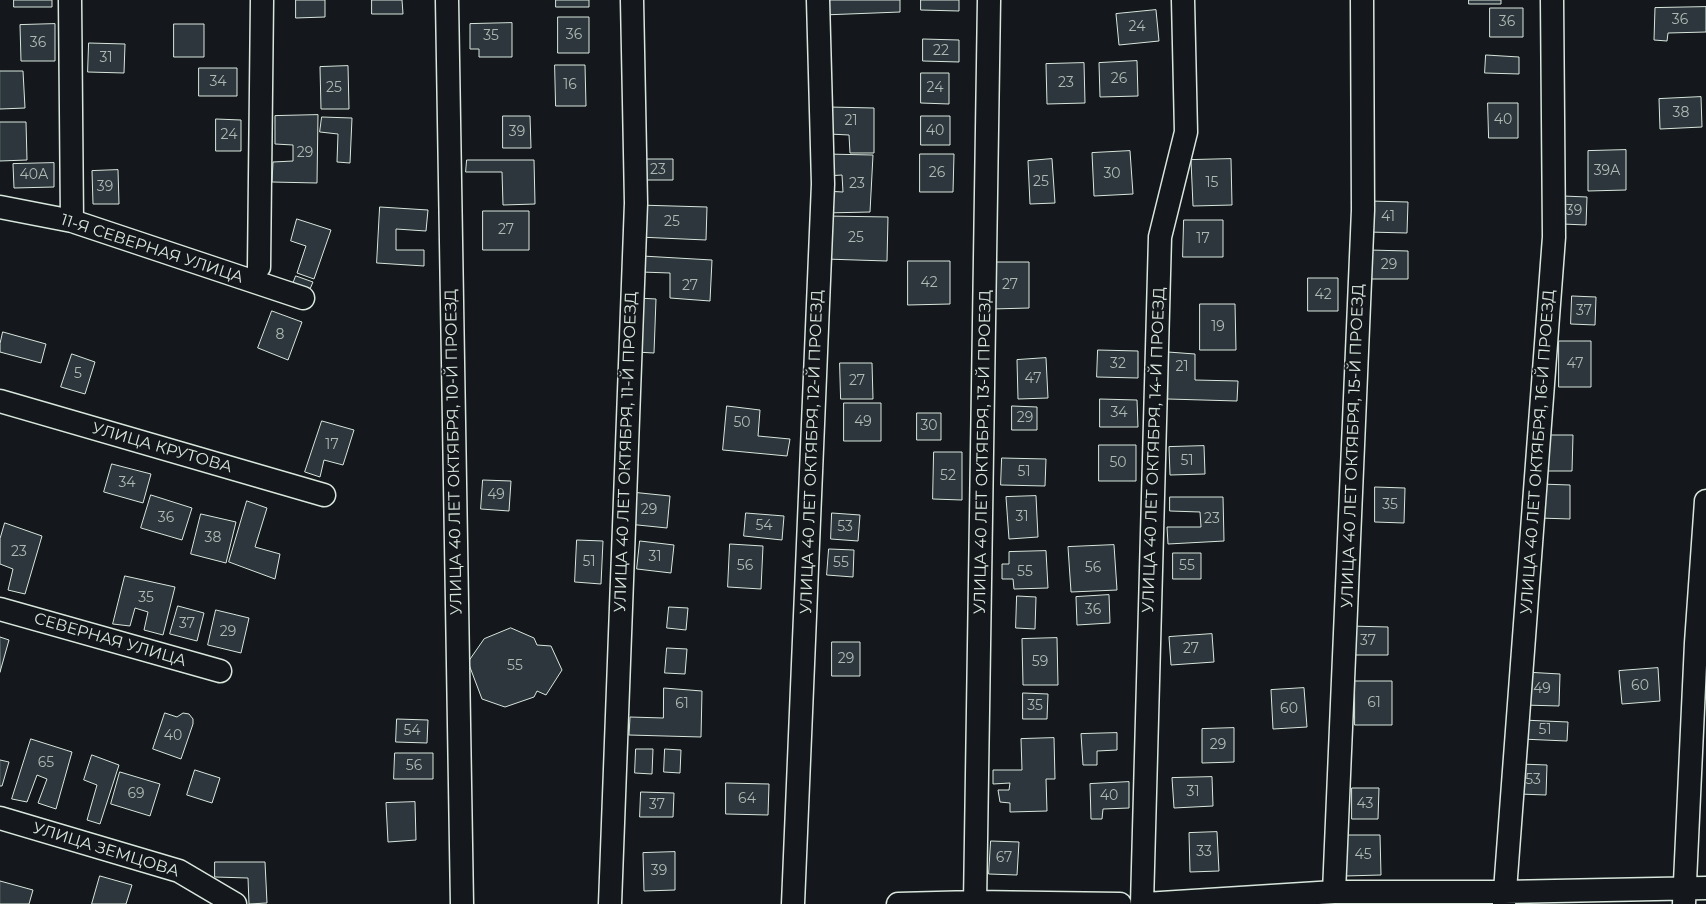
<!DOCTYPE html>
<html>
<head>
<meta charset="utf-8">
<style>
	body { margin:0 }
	canvas { display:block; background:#14181c }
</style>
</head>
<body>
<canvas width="1706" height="904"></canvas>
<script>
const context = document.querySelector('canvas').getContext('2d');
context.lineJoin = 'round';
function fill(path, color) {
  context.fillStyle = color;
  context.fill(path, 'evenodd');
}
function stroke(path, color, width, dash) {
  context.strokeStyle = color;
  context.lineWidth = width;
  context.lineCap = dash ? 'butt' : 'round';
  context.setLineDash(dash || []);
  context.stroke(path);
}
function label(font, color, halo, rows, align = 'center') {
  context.font = font + ' Montserrat,sans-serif';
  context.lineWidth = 4;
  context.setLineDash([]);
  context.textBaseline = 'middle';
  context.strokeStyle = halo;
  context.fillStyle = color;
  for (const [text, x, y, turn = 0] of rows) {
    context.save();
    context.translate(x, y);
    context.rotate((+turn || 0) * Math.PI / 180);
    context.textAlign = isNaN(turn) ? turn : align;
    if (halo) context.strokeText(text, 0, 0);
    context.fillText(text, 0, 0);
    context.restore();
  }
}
const building = new Path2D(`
	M14 0H52V7H14Z
	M296 0H325V17L296 18Z
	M372 0H402L403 14H372Z
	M556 0H589V7H556Z
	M823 0H900V12L823 15Z
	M921 0H959V11L921 10Z
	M1469 0H1501V4H1469Z
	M1706 7V32L1668 33 1667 41 1654 40 1655 8Z
	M1490 8H1523V37H1490Z
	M1156 10 1159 41 1119 45 1116 14Z
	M558 17H589V53H558Z
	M512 23V57H479V49H470V24Z
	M55 24V61H21L20 25Z
	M174 24H204V57H174Z
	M923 39 959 40V62L923 61Z
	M89 43 125 44 124 73 88 72Z
	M1486 55 1519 57V74L1485 73Z
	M1137 61 1138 96 1100 97 1099 63Z
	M1084 63 1085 103 1047 104 1046 64Z
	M555 65H585L586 106H556Z
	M348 66 349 109H321L320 67Z
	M199 68H237V96H199Z
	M0 71H23L25 108 0 109Z
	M921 73H949V104L921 103Z
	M1701 97 1702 127 1660 129 1659 99Z
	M1488 103H1518V138H1489Z
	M828 107 874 108V153H850L849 135 829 134Z
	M318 115 317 183 272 182 273 162 293 161V145L275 144V116Z
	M503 116H530L531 148H503Z
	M921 116H950V145H921Z
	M322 117 352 118 350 163 337 162 338 134 320 132Z
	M216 119 241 120V151H216Z
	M0 122H26L27 160 0 161Z
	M1626 150V190L1588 191V151Z
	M1130 151 1133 194 1094 196 1092 153Z
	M825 154 873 155 870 212 824 213 825 191 843 192 842 175 826 176Z
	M920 154H954L953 192H920Z
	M642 159H673V180H642Z
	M1052 159 1055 203 1030 204 1028 161Z
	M1231 159 1232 205 1193 206 1191 160Z
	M467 160H534L535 204 503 205 502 172H466Z
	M54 163V187L14 188 13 164Z
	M118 170 119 204H93L92 171Z
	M1563 196 1587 197 1586 225 1562 224Z
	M1369 201 1408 202 1407 233 1368 232Z
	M638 205 707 207 706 240 638 237Z
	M380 207 428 210 426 231 396 229V250H424V266L377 263Z
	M483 211H529V250H483Z
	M825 216 888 217 887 261 825 259Z
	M297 219 331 230 314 279 297 273 306 246 291 241Z
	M1184 220H1223V257H1183Z
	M1369 250 1408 251V279H1369Z
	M642 256 712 260 710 301 670 298V273L641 272Z
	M908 261H950V304L908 305Z
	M991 262H1029V308L992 309Z
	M296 276 313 282 307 296 291 289Z
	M1308 278H1338V311H1308Z
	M1572 296 1596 297 1595 325 1571 324Z
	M638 298 656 299 654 353 636 352Z
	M1200 304H1235L1236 350H1200Z
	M272 311 302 322 288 360 258 348Z
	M3 332 46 344 41 363 0 352V344Z
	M1559 341H1591V387H1559Z
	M1098 350 1138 351V378L1097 377Z
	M1168 352 1195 354V380L1238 381 1237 401 1168 399Z
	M72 354 95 362 85 394 61 387Z
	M1046 358 1048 398 1018 399 1017 360Z
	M840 363H872L873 399H841Z
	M1100 399 1137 400 1138 427H1100Z
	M844 403H881V441H844Z
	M727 406 760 410 758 436 790 439 787 456 723 450Z
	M1012 406 1037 407V430H1012Z
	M917 413H941V440H917Z
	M322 421 354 430 343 465 324 460 320 477 305 472Z
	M1543 435H1573L1572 471H1543Z
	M1099 445H1136V481H1099Z
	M1204 446 1205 474 1170 475 1169 447Z
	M934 452H962V500L933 499Z
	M1002 458 1046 459 1045 486 1001 485Z
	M112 464 151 474 143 503 104 492Z
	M483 480 511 481 509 511 481 509Z
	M1540 484 1570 485V519L1539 518Z
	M1375 487 1405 488 1404 523 1375 522Z
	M631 492 670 496 667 528 628 524Z
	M151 495 192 508 182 540 141 528Z
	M1036 496 1038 537 1009 539 1006 497Z
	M1170 497H1223L1224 541 1168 544 1167 527H1201L1200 512 1170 511Z
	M247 501 267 508 255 547 280 554 275 579 229 562Z
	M746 513 784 516 782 540 744 536Z
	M832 513 860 515 858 541 831 539Z
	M201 514 236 522 226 563 191 554Z
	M5 523 42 536 25 594 8 590 13 569 0 564V539Z
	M577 540 603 541 601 584 575 582Z
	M640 541 674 545 671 573 637 569Z
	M730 544 763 546 761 589 728 587Z
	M1114 545 1117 590 1071 592 1068 547Z
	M829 549 854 550 853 577 827 575Z
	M1046 551 1048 588 1014 589 1013 579H1002V564H1009V552Z
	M1173 553H1201V579H1173Z
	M125 576 175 587 163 635 144 630 148 612 135 608 130 626 113 624Z
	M1109 595 1110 623 1077 625 1076 597Z
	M1017 596 1036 597 1035 629 1016 628Z
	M178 606 204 613 197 641 170 634Z
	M669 607 688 608 686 630 667 628Z
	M216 610 249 618 241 653 208 645Z
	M1349 626 1388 627V655H1349Z
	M511 628 534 638 537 645 551 646 562 670 546 695 537 691 534 697 505 707 482 699 468 662 484 639Z
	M1212 634 1214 662 1171 665 1169 637Z
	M0 637 9 640 0 672Z
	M1057 638 1058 685H1023L1022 639Z
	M832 642H860V676H832Z
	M667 648 687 649 685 674 665 673Z
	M1658 668 1660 701 1622 704 1619 671Z
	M1525 672 1560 674 1559 706 1524 705Z
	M1355 681H1392V725H1355Z
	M664 688 702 691 701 737 629 735 630 717 663 718Z
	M1304 688 1307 727 1273 729 1271 690Z
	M1023 693 1048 694 1047 719H1023Z
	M165 713 177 717 183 713 189 714 193 719V724L181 759 153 749Z
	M397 719 428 720 427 743 396 742Z
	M1522 720 1568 722 1567 741 1521 739Z
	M1234 728V762L1202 763V729Z
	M1117 733V750L1097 751V765H1083L1081 734Z
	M1054 738 1055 779H1046L1047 811 1010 812V803L1000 802 998 790H1009L1010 783 993 784V770H1022L1021 739Z
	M31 739 72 752 56 809 38 803 47 779 37 775 27 802 12 799Z
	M636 749H653L652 774 635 773Z
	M665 749 681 750 680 773 664 772Z
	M395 753H433V779H394Z
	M92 755 119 765 100 824 87 820 97 785 84 780Z
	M0 760 9 762 2 786H0Z
	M1520 764 1547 765 1546 795 1519 794Z
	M195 770 220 778 212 803 187 795Z
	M120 772 160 784 150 816 111 804Z
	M1212 777 1213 806 1174 808 1172 778Z
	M1129 782V808L1103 809 1102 819H1091L1090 784Z
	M726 783 769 784 768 815 726 814Z
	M1352 788H1379L1378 819H1352Z
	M641 792 674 793 673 817H640Z
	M415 802 416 840 388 842 386 803Z
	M1217 832 1219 871 1190 872 1189 833Z
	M1344 835H1380L1381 875 1345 876Z
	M991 841 1019 842 1017 875 989 874Z
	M675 852V890L644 891 643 853Z
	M215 862H265L267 903 249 904 248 878 215 877Z
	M100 876 132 885 126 904H92Z
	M0 881 33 890 29 904H0Z`);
const minor = new Path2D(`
	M70 0 72 221
	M447 0 462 904
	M0 207 72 221 303 298
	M259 267 262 0
	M0 401 324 495
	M0 609 220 671
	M0 818 179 871 235 904
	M1334 892 1363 210 1362 0
	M610 904 636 203 632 0
	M793 904 823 184 818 0
	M898 904 975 902 1120 904
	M975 904 989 0
	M1142 904 1160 237 1186 132 1183 0
	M1145 904 1334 892H1504L1706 888
	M1504 904 1554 237 1552 0
	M1684 904 1696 643 1706 501`);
const numberNames = [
	["36",1680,20],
	["36",1507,22],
	["24",1137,27],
	["36",574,35],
	["35",491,36],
	["36",38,43],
	["22",941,51],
	["31",106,58],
	["26",1119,79],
	["34",218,82],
	["23",1066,83],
	["16",570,85],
	["25",334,88],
	["24",935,88],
	["38",1681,113],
	["40",1503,120],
	["21",851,121],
	["40",935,131],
	["39",517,132],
	["24",229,135],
	["29",305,153],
	["23",658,170],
	["39А",1607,171],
	["26",937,173],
	["30",1112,174],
	["40А",34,175],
	["25",1041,182],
	["15",1212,183],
	["23",857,184],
	["39",105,187],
	["39",1574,211],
	["41",1388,217],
	["25",672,222],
	["27",506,230],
	["25",856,238],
	["17",1203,239],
	["29",1389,265],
	["42",929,283],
	["27",1010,285],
	["27",690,286],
	["42",1323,295],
	["37",1584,311],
	["19",1218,327],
	["8",280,335],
	["32",1118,364],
	["47",1575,364],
	["21",1182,367],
	["5",78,374],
	["47",1033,379],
	["27",857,381],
	["34",1119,413],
	["29",1025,418],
	["49",863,422],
	["50",742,423],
	["30",929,426],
	["17",332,445],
	["51",1187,461],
	["50",1118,463],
	["51",1024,472],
	["52",948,476],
	["34",127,483],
	["49",496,495],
	["35",1390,505],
	["29",649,510],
	["31",1022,517],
	["36",166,518],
	["23",1212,519],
	["54",764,526],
	["53",845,527],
	["38",213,538],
	["23",19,552],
	["31",655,557],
	["51",589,562],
	["55",841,563],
	["56",745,566],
	["55",1187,566],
	["56",1093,568],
	["55",1025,572],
	["35",146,598],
	["36",1093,610],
	["37",187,624],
	["29",228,632],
	["37",1368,641],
	["27",1191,649],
	["29",846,659],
	["59",1040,662],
	["55",515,666],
	["60",1640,686],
	["49",1542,689],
	["61",1374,703],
	["61",682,704],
	["35",1035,706],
	["60",1289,709],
	["51",1545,730],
	["54",412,731],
	["40",173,736],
	["29",1218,745],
	["65",46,763],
	["56",414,766],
	["53",1533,780],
	["31",1193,792],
	["69",136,794],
	["40",1109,796],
	["64",747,799],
	["43",1365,804],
	["37",657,805],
	["33",1204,852],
	["45",1363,855],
	["67",1004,858],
	["39",659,871]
];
const streetNames = [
	["11-Я СЕВЕРНАЯ УЛИЦА",152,249,18],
	["УЛИЦА 40 ЛЕТ ОКТЯБРЯ, 15-Й ПРОЕЗД",1353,446,-88],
	["УЛИЦА КРУТОВА",162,448,16],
	["УЛИЦА 40 ЛЕТ ОКТЯБРЯ, 14-Й ПРОЕЗД",1154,450,-88],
	["УЛИЦА 40 ЛЕТ ОКТЯБРЯ, 10-Й ПРОЕЗД",454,452,-91],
	["УЛИЦА 40 ЛЕТ ОКТЯБРЯ, 11-Й ПРОЕЗД",626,452,-88],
	["УЛИЦА 40 ЛЕТ ОКТЯБРЯ, 12-Й ПРОЕЗД",812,452,-88],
	["УЛИЦА 40 ЛЕТ ОКТЯБРЯ, 13-Й ПРОЕЗД",983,452,-89],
	["УЛИЦА 40 ЛЕТ ОКТЯБРЯ, 16-Й ПРОЕЗД",1538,452,-86],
	["СЕВЕРНАЯ УЛИЦА",110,640,16],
	["УЛИЦА ЗЕМЦОВА",106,850,17]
];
fill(building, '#2c363c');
stroke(building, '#d8e6dc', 1);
stroke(minor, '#d8e6dc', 25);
stroke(minor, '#14181c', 22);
label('14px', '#adbab4', null, numberNames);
label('16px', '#d8e6dc', '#14181c', streetNames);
</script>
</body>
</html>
